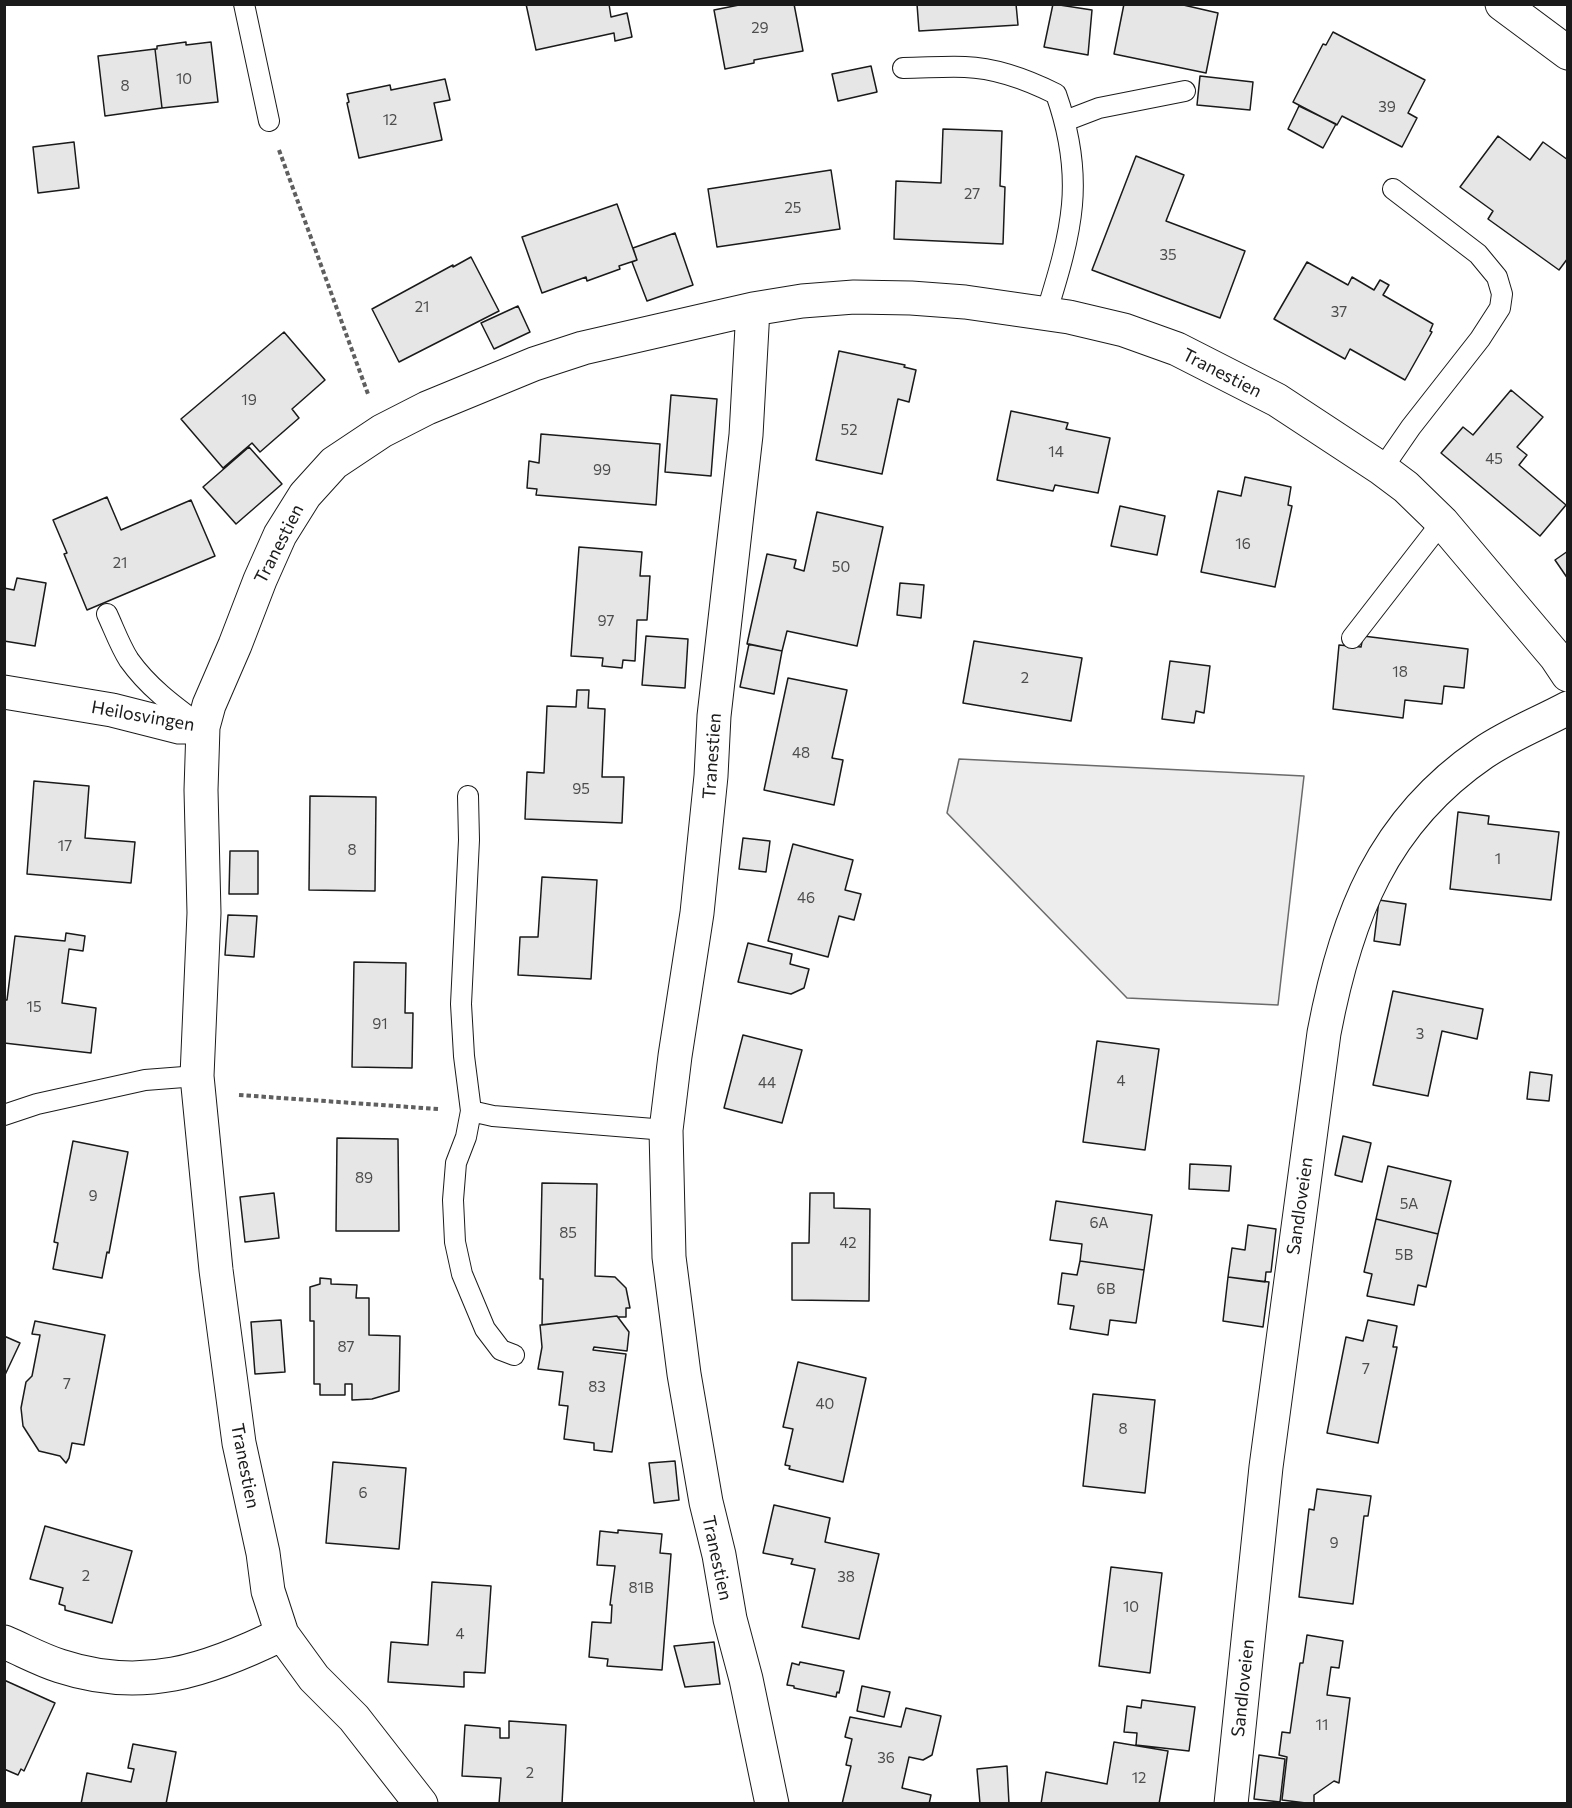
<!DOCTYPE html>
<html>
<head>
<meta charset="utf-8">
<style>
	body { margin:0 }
	#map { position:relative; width:1572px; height:1808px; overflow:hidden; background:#fff; font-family:Commissioner,sans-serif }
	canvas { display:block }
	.frame { position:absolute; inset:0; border:6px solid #1a1a1a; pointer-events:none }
</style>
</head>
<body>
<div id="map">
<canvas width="1572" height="1808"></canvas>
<div class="frame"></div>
</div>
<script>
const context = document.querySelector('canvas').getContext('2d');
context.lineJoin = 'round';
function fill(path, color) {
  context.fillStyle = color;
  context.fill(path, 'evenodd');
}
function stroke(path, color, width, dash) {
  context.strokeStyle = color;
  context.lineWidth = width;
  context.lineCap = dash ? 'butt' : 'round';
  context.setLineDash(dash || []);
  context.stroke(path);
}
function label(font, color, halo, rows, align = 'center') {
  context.font = font + ' Commissioner,sans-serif';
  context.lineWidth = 4.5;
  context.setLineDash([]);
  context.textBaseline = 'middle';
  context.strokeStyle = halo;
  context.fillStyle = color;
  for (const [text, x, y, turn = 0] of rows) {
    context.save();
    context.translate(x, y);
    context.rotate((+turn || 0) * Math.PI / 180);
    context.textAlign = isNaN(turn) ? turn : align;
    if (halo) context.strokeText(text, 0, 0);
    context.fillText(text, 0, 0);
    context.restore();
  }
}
const green = new Path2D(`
	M959 759 1304 776 1278 1005 1127 998 947 813Z`);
const building = new Path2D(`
	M526 4H609L611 17 627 13 632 37 615 41 614 33 536 50Z
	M744 4H794L803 51 754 60V63L725 69 714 10Z
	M917 4H1016L1018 25 919 31Z
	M1053 4 1092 10 1088 55 1044 47Z
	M1124 4H1179L1218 13 1206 73 1114 54Z
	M1333 32 1425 80 1408 113 1417 118 1402 147 1342 116 1337 125 1293 102 1323 44 1326 45Z
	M186 42V45L211 42 218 102 162 108 155 49H157V46Z
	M155 49 162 108 105 116 98 56Z
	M871 66 877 92 838 101 832 74Z
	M1200 76 1253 82 1250 110 1197 105Z
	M445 79 450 100 434 103 442 140 359 158 347 103 349 102 347 94 390 85 391 90Z
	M1299 106 1336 124 1323 148 1288 129Z
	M943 129 1002 131 1000 186 1005 187 1003 244 894 239 896 181 941 183Z
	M1498 136 1530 160 1543 142 1568 160V258L1559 270 1488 219 1493 211 1460 187Z
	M74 142 79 188 38 193 33 147Z
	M1136 156 1184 175 1166 221 1245 251 1220 318 1092 270Z
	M831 170 840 229 717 247 708 189Z
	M617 204 637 260 619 266 620 269 587 281 586 277 542 293 522 237Z
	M675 233 693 285 647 301 632 262 637 260 633 248Z
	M471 257 499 311 399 362 372 309 453 265V267Z
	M1307 262 1348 285 1352 277 1374 290 1380 280 1389 285 1383 295 1433 324 1430 331 1432 332 1405 380 1350 349 1345 359 1274 319Z
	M518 306 530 332 494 349 481 323Z
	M284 332 325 380 292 409 299 418 260 452 252 443 223 468 181 419Z
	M839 351 905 365 904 367 916 370 909 402 898 399 882 474 816 460Z
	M1511 390 1543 417 1517 447 1527 455 1519 465 1566 505 1540 536 1441 453 1463 427 1473 435Z
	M671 395 717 399 711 476 665 472Z
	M1011 411 1068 423 1066 429 1110 438 1098 493 1055 485 1053 491 997 480Z
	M541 434 660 444 656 505 536 495 537 489 527 488 529 461 539 463Z
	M249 447 282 484 236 524 203 487Z
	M1245 477 1291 487 1288 505 1292 506 1275 587 1201 572 1218 491 1241 496Z
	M107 497 121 530 191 500 215 556 87 610 64 554 67 553 53 520Z
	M1120 506 1165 516 1157 555 1111 546Z
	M817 512 883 527 857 646 787 631 782 651 747 644 767 554 796 560 794 568 804 571Z
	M579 547 642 552 640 576H650L647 620H637L635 661 623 660 622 668 602 666 603 658 571 656Z
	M1568 551V579L1555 560Z
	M17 578 46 583 35 646 4 641V588L14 590Z
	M900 583 924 585 921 618 897 615Z
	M646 636 688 639 685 688 642 685Z
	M1363 636 1468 649 1464 688 1444 686 1442 704 1405 700 1403 718 1333 709 1339 645 1361 647Z
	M974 641 1082 658 1071 721 963 703Z
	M749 644 782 651 774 694 740 687Z
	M1170 661 1210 666 1204 713 1196 711 1194 723 1162 719Z
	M788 678 847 690 832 758 843 760 834 805 764 790Z
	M577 690H589L588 708 605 709 602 777H624L622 823 525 819 527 772 544 773 547 706 576 707Z
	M34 781 89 786 85 838 135 842 131 883 27 874Z
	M310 796 376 797 375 891 309 890Z
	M1458 812 1489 816 1488 824 1559 832 1551 900 1450 889Z
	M743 838 770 841 766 872 739 869Z
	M793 844 853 860 845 890 861 894 854 920 839 916 828 957 768 941Z
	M230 851H258V894H229Z
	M542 877 597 880 591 979 518 975 520 937H538Z
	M1379 900 1406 904 1400 945 1374 941Z
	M228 915 257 916 254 957 225 955Z
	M66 933 85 936 83 951 69 949 62 1003 96 1008 91 1053 4 1043V1000H7L15 936 65 941Z
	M748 943 792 954 790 964 809 969 804 988 791 994 738 982Z
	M354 962 406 963 405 1013H413L412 1068 352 1067Z
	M1393 991 1483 1009 1477 1039 1442 1031 1428 1096 1373 1085Z
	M743 1035 802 1050 782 1123 724 1108Z
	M1097 1041 1159 1049 1145 1150 1083 1142Z
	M1530 1072 1552 1075 1549 1101 1527 1099Z
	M1343 1136 1371 1143 1362 1182 1335 1175Z
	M337 1138 398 1139 399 1231H336Z
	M73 1141 128 1152 109 1253 107 1252 102 1278 53 1269 58 1243 54 1242Z
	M1190 1164 1231 1166 1229 1191 1189 1189Z
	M1388 1166 1451 1181 1438 1234 1376 1219Z
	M542 1183 597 1184 595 1276 615 1277 626 1288 630 1308H626V1317H618L617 1316 542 1325 543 1279H540Z
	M274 1193 279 1238 245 1242 240 1197Z
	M810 1193H834V1208L870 1209 869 1301 792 1300V1243H809Z
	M1056 1201 1152 1215 1144 1270 1080 1261 1082 1244 1050 1240Z
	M1376 1219 1438 1234 1426 1287 1418 1285 1414 1305 1367 1296 1372 1274 1364 1272Z
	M1248 1225 1276 1229 1271 1272H1266L1265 1282 1228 1277 1232 1248 1245 1250Z
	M1080 1261 1144 1270 1136 1323 1110 1320 1108 1335 1070 1329 1074 1306 1058 1304 1062 1273 1077 1275Z
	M1228 1277 1269 1282 1263 1327 1223 1321Z
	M320 1278 331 1279V1284L357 1285 356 1298H369V1335L400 1336 399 1391 372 1399 352 1400V1384H345V1395H320V1384H314V1321H310V1287L320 1284Z
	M617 1316 629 1332 627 1351 594 1347 593 1350 626 1354 612 1452 594 1450V1443L564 1439 568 1406 559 1405 563 1372 538 1369 542 1347 540 1325Z
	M281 1320 285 1372 255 1374 251 1322Z
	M1368 1320 1397 1326 1393 1347H1397L1378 1443 1327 1433 1346 1337 1363 1341Z
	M35 1321 105 1335 84 1445 72 1443 69 1458 66 1463 60 1456 39 1451 23 1426 21 1408 26 1382 32 1376 40 1335 32 1334Z
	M4 1336 20 1343 4 1377Z
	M798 1362 866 1378 843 1482 789 1469 790 1466 785 1465 793 1429 783 1427Z
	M1093 1394 1155 1400 1145 1493 1083 1486Z
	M675 1461 679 1500 654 1503 649 1463Z
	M333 1462 406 1468 399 1549 326 1543Z
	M1317 1489 1371 1496 1368 1516H1364L1353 1604 1299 1597 1309 1509 1314 1510Z
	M774 1505 830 1518 825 1542 879 1554 859 1639 802 1627 815 1569 791 1564 793 1559 763 1553Z
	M45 1526 132 1551 112 1623 65 1610V1606L59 1604 63 1588 30 1579Z
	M618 1530 662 1534 660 1553 671 1554 662 1670 607 1666 608 1659 589 1657 592 1622 611 1623 612 1605H610L615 1566 597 1565 600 1531 618 1533Z
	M1111 1567 1162 1573 1150 1673 1099 1666Z
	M432 1582 491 1586 485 1673 464 1672V1687L388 1682 391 1642 428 1645Z
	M1307 1635 1343 1641 1339 1668 1331 1667 1327 1695 1350 1698 1339 1783 1334 1781 1314 1795V1804L1282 1800 1287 1757 1279 1755 1282 1732 1290 1733 1300 1663H1303Z
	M714 1642 720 1684 685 1687 674 1646Z
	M800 1662 844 1671 839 1693 837 1692 836 1697 794 1688V1686L787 1685 792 1663 799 1665Z
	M4 1680 55 1703 24 1771 21 1769 18 1775 4 1769Z
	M862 1686 890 1692 884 1717 857 1711Z
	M1142 1700 1195 1707 1189 1751 1136 1745 1137 1733 1124 1732 1127 1706 1141 1708Z
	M906 1708 941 1716 932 1755 923 1760 909 1757 902 1788 931 1795 929 1804H842L851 1766 846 1765 852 1739 845 1737 850 1717 901 1727Z
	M509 1721 566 1725 562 1804H499L501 1778 462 1776 465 1725 500 1728V1738H509Z
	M1114 1742 1168 1751 1159 1804H1041L1046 1772 1107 1784Z
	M133 1744 176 1752 166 1804H81L87 1773 131 1782 134 1769 128 1768Z
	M1259 1755 1285 1759 1280 1802 1254 1799Z
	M1007 1766 1009 1804H980L977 1769Z`);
const path = new Path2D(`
	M279 150 368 394
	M239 1095 438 1109`);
const service = new Path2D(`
	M244 4 269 121
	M903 68C924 68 945 66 965 67 996 68 1028 80 1056 94 1086 179 1072 231 1046 314
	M1065 121 1099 108 1185 91
	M1382 469 1411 427 1480 339 1500 308 1502 294 1497 277 1478 254 1393 189
	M107 614C114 629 120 646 129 660 149 688 174 706 201 726
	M1352 638 1442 522
	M468 796 469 840 461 1004 464 1056 471 1111 493 1116 666 1130
	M471 1111 466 1137 456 1163 453 1200 455 1242 462 1274 485 1329 501 1350 514 1355
	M4 1115 37 1104 145 1080 197 1076`);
const minor = new Path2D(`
	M1502 4 1568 53
	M753 309 746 435 714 716 711 776 697 913 675 1056 666 1130 669 1257 684 1374 706 1502 719 1555 730 1619 746 1679 772 1804
	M4 692 112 710 179 727H203
	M4 1642C23 1650 41 1660 60 1666 142 1693 207 1671 282 1634
	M421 1804 354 1718 314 1678 282 1634 268 1591 263 1553 239 1443 216 1270 197 1076 204 913 201 790 203 727 209 705 235 645 260 580 280 535 305 495 334 463 382 431 427 408 534 364 583 348 753 309 802 301 854 297 911 298 965 302 1069 317 1124 330 1177 349 1277 400 1382 469 1406 487 1442 522 1556 657 1568 675
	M1231 1804 1266 1467 1324 1033C1346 917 1382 822 1483 753 1509 735 1540 723 1568 708`);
const numberNames = [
	["29",760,28],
	["10",184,79],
	["8",125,86],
	["39",1387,107],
	["12",390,120],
	["27",972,194],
	["25",793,208],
	["35",1168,255],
	["21",422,307],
	["37",1339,312],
	["19",249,400],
	["52",849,430],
	["14",1056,452],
	["45",1494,459],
	["99",602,470],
	["16",1243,544],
	["21",120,563],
	["50",841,567],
	["97",606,621],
	["18",1400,672],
	["2",1025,678],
	["48",801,753],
	["95",581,789],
	["17",65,846],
	["8",352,850],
	["1",1498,859],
	["46",806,898],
	["15",34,1007],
	["91",380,1024],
	["3",1420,1034],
	["4",1121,1081],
	["44",767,1083],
	["89",364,1178],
	["9",93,1196],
	["5A",1409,1204],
	["6A",1099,1223],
	["85",568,1233],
	["42",848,1243],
	["5B",1404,1255],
	["6B",1106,1289],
	["87",346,1347],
	["7",1366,1369],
	["7",67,1384],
	["83",597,1387],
	["40",825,1404],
	["8",1123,1429],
	["6",363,1493],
	["9",1334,1543],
	["2",86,1576],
	["38",846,1577],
	["81B",641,1588],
	["10",1131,1607],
	["4",460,1634],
	["11",1322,1725],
	["36",886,1758],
	["2",530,1773],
	["12",1139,1778]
];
const streetNames = [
	["Tranestien",1222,373,27],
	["Tranestien",279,544,-63],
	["Heilosvingen",143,716,10],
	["Tranestien",712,756,-86],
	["Sandloveien",1300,1206,-82],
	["Tranestien",245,1466,79],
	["Tranestien",717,1558,78],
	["Sandloveien",1243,1688,-84]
];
fill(green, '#ededed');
stroke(green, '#6a6a6a', 1.5);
fill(building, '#e6e6e6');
stroke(building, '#1a1a1a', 1.5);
stroke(service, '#1a1a1a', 22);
stroke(minor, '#1a1a1a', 35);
stroke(path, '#5f5f5f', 4, [4.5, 3]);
stroke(service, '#fff', 20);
stroke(minor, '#fff', 33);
label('15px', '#4d4d4d', null, numberNames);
label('18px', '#1a1a1a', '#fff', streetNames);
</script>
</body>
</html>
